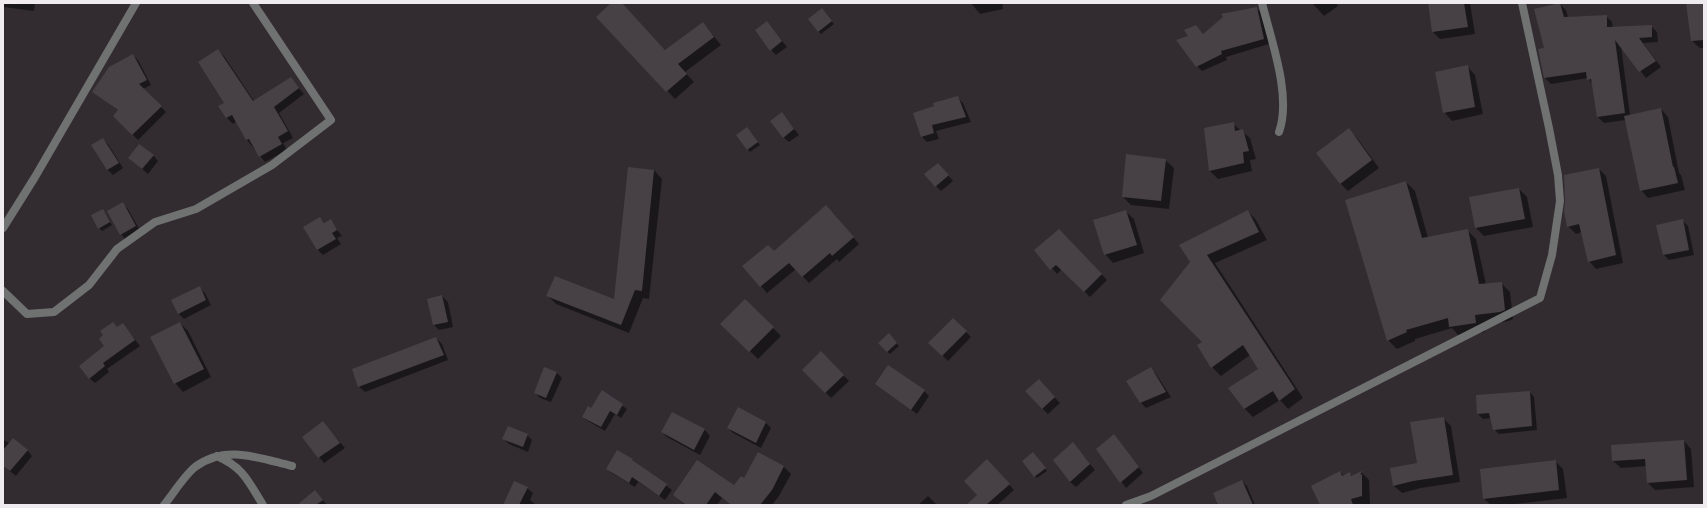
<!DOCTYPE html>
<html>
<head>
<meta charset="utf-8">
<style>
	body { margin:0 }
	#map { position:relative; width:1707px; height:508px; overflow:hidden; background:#322c31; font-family:"Roboto Condensed",sans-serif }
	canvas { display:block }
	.frame { position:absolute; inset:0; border:4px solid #efebee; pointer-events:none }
</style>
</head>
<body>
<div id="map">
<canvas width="1707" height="508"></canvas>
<div class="frame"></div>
</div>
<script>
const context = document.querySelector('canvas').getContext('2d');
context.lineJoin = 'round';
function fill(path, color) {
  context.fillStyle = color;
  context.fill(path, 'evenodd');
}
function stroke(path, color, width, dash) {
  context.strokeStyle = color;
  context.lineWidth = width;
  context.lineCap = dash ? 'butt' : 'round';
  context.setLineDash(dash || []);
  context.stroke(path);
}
const shadow = new Path2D(`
	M3 3H35L34 11 3 7Z
	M613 3H621L666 51 703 23 721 45 685 72 694 82 675 99 598 17Z
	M971 3H1002L1003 9 980 14Z
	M1312 3H1336L1338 6 1324 16Z
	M1429 3H1470L1475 34 1440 39 1433 32Z
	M1693 3H1704V48H1700L1692 41Z
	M1560 4 1566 10 1568 17 1606 16 1612 22 1613 28 1651 26 1657 32 1658 42 1643 43 1661 67 1646 78 1621 46 1630 115 1661 109 1668 117 1679 173 1681 175 1685 190 1648 198 1641 190 1626 120 1604 123 1598 117 1593 85 1588 78 1551 84 1545 78V49Z
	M1256 8 1262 13 1269 44 1226 57 1227 60 1202 71 1197 66 1189 37 1196 26 1204 35Z
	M824 12 834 24 821 34 818 31Z
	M767 22 787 47 776 55 771 50Z
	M218 51 224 56 254 101 290 78 304 94 279 113 293 138 283 143 287 150 265 162 247 140 237 121 233 124 227 118 220 107 226 103Z
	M133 55 138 60 151 85 143 89 166 112 138 140 114 116 119 111 93 92Z
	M1467 66 1475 75 1483 114 1452 121 1444 112Z
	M958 98 963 103 971 122 936 131 939 139 927 142 922 137 915 113Z
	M782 114 799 135 789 142 783 137Z
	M1233 124 1250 138 1256 159 1250 160 1252 171 1218 179 1210 171Z
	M1349 130 1357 138 1379 168 1348 191 1340 183Z
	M749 131 760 145 750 152 737 135Z
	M102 139 108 144 123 168 113 175 108 170Z
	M153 155 158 161 148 174 129 158Z
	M1165 160 1174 168 1169 209 1131 205 1123 197Z
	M943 169 953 181 941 191 936 186Z
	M1599 169 1606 176 1623 263 1596 269 1589 261 1582 232 1576 234 1568 226Z
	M654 170 662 179 649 299 643 298 629 333 556 304 548 296 615 300Z
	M1406 182 1415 191 1428 238 1467 230 1476 239 1486 284 1501 283 1510 292 1513 319 1509 321 1484 324 1485 332 1459 336 1452 328 1415 339V341L1397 349 1388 340Z
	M1519 189 1527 197 1533 227 1484 236 1476 228Z
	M123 204 128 209 141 232 126 240 121 234Z
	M1125 211 1134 219 1144 253 1113 263 1105 254Z
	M1248 211 1256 220 1267 240 1215 263 1303 398 1288 409 1280 400 1253 417 1245 409 1230 388 1260 369 1250 355 1221 376 1212 367 1204 342 1162 300Z
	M105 213 112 225 102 231 99 228Z
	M833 213 859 244 839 262 837 259 809 283 796 269 767 293 744 267 774 252Z
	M320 218 326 224 330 221 342 236 337 238 341 244 323 255 318 250 304 228Z
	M1682 220 1688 226 1694 255 1669 260 1664 255 1657 225Z
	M1059 230 1107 280 1090 297 1062 269 1057 274 1035 250Z
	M199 287 205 293 211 305 184 319 179 314Z
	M442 296 448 302 453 327 439 330 434 325 428 299Z
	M745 300 781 336 758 359 722 324Z
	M953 319 971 337 948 361 930 343Z
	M180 323 188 331 211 377 183 392 175 383Z
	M123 324 140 346 107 369 109 372 95 383 89 378 105 346 117 328Z
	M891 337 899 346 890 354 887 352Z
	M436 338 442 344 448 360 365 392 359 387Z
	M821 353 849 381 831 398 804 370Z
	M1151 369 1156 374 1171 397 1146 408 1140 402Z
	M556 372 562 378 551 402 540 398 535 392Z
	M1039 381 1060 403 1048 414 1042 408Z
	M876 384 924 391 929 396 917 414Z
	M602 392 627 409 621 418 615 414 605 431 588 421 583 417 591 409Z
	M1530 392 1534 397 1537 430 1499 434 1494 429 1491 418 1483 419 1478 414 1477 396Z
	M738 408 766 423 771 428 761 448 733 433 728 428Z
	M672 413 705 430 710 436 700 455 667 437 662 432Z
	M1443 418 1451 426 1460 482 1421 488 1402 493 1394 486 1391 469 1418 464Z
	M323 423 345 448 324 463 304 438Z
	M527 435 532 440 528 452 509 444 504 439Z
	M1114 435 1143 473 1126 488 1097 449Z
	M3 440 27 450 32 456 16 476 3 466Z
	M1684 441 1691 449 1694 487 1655 490 1648 483 1647 466 1621 468 1613 461Z
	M1073 444 1095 470 1076 487 1070 482Z
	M758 454 784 467 791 474 779 496 772 505H731L722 498 717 505H685L674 495 734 486 744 479Z
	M1036 456 1047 471 1037 478 1035 476Z
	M632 460 672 490 665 500 638 482 635 487 613 474 607 469Z
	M1555 461 1563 469 1567 498 1507 505H1491L1484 499Z
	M993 466 1014 490 997 505H968L979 495Z
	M1340 472 1344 476 1349 474 1352 476 1361 472 1369 480 1370 504 1365 505H1322Z
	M1242 481 1247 486 1255 505H1215Z
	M527 488 533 493 530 500 536 505H504Z
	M928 496 937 505H918Z
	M320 497 327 505H298Z`);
const building = new Path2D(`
	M611 3H622L665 50 703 22 714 37 678 64 687 74 666 92 596 17Z
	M1428 3H1464L1468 27 1432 32Z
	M1560 3 1564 17 1607 15V27L1652 25V37L1639 38 1656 61 1639 72 1615 40 1625 113 1597 117 1591 79 1587 80 1586 72 1544 78 1538 49 1544 48 1534 9Z
	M1686 3H1704V40L1691 41Z
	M1257 7 1264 39 1221 51 1222 54 1196 67 1176 40 1188 36 1184 30 1196 25 1203 34 1223 17 1221 14Z
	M822 8 832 21 818 32 808 19Z
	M767 21 782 41 770 51 755 30Z
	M218 49 253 101 291 77 299 88 274 107 288 131 278 137 282 144 259 157 249 139 246 140 232 115 226 118 218 106 224 103 198 62Z
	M133 54 147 80 139 84 162 106 132 135 113 116 118 110 92 92 109 67Z
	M1468 65 1475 107 1443 113 1435 72Z
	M958 96 966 117 932 125 934 133 921 137 913 113 934 106 933 103Z
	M1661 108 1673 167H1674L1678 183 1640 191 1624 116Z
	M782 112 794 129 783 138 770 121Z
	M1234 122 1235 131 1243 129 1249 151 1243 152 1244 163 1209 171 1204 128Z
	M747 127 758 142 747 150 736 135Z
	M1349 128 1372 160 1340 184 1316 153Z
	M103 138 119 163 107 170 91 145Z
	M139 144 154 155 142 169 128 158Z
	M1126 154 1166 159 1161 201 1122 197Z
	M938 163 949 175 935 187 924 174Z
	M628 167 654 170 642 291 635 290 621 325 546 296 555 276 614 299Z
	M1599 168 1616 255 1588 262 1579 224 1567 227 1564 211 1565 201 1564 175Z
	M1406 181 1422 238 1468 229 1479 284 1502 282 1505 310 1500 312 1475 315 1476 323 1449 327 1448 318 1406 330 1407 332 1387 341 1345 200Z
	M1519 188 1525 219 1475 228 1469 197Z
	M123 202 136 226 120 235 107 211Z
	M826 205 854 237 832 256 830 253 802 277 789 263 760 287 742 266 768 245 774 251Z
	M103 209 110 222 98 229 91 215Z
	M1126 210 1137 245 1104 255 1093 220Z
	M1248 210 1259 232 1207 255 1295 389 1279 401 1273 391 1244 409 1228 388 1258 369 1243 345 1211 368 1197 345 1202 342 1160 300 1190 262 1179 245Z
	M320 217 324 223 331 219 337 230 332 233 336 239 317 250 303 227Z
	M1683 219 1689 250 1663 255 1656 225Z
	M1059 229 1102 274 1084 292 1056 265 1050 270 1034 250Z
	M200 286 206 300 178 314 171 300Z
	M442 295 448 322 433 325 427 299Z
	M745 299 774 327 749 352 720 324Z
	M953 318 967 331 942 356 928 343Z
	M113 322 117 327 123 323 135 340 103 363 105 366 89 379 79 366 104 346 99 339 103 335 100 331Z
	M180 322 204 369 174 384 150 337Z
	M889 333 897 343 887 352 878 343Z
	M436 337 444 355 358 387 352 369Z
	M821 351 844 375 825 393 802 370Z
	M888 365 925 390 911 410 875 384Z
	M544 367 557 372 546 398 534 393Z
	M1151 367 1166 392 1140 403 1126 381Z
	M1039 379 1055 397 1042 409 1025 391Z
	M602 390 623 404 617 415 610 411 601 427 582 417 588 406 591 408Z
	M1530 391 1532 426 1493 430 1489 413 1477 414 1476 395Z
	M738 407 766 422 756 443 727 428Z
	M672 412 705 429 694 450 661 432Z
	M1444 417 1453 475 1413 481 1393 486 1390 468 1417 463 1410 422Z
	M323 421 340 443 318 458 302 437Z
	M508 426 528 434 523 447 502 439Z
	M1114 434 1139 467 1120 483 1096 449Z
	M13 438 28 450 10 471 3 466V450Z
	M1684 440 1687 480 1647 483 1645 459 1612 461 1611 445Z
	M1073 442 1090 464 1070 482 1053 460Z
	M617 450 633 459 632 460 667 484 659 496 632 477 629 483 606 469Z
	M758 452 784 466 772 490 760 505H731L715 492 706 505H686L673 495 697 460 734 485 741 476 744 478Z
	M1033 452 1046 468 1034 477 1022 461Z
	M987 459 1010 484 986 505H966L977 495 964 481Z
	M1556 460 1559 490 1483 499 1480 469Z
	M1340 471 1342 476 1350 472 1351 476 1362 471 1360 475 1362 474V496L1351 499 1353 505H1320L1311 486Z
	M1242 480 1253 505H1218L1213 493Z
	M514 481 528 487 519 505H503Z
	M315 490 323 500 316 505H297Z`);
const street = new Path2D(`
	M1262 3C1271 40 1292 96 1279 132
	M3 228 35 177 136 3
	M3 291 27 314 54 312 89 285 117 249 155 222 196 209 272 165 331 120 253 3
	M217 456C244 468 248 481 263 505
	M164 505C173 494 184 476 195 467 225 444 259 458 292 466
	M1126 505 1151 496 1540 298 1552 255 1560 201 1558 175 1549 128 1522 3`);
fill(shadow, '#0007');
fill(building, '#474146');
stroke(street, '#6f7271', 8);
</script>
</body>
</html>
